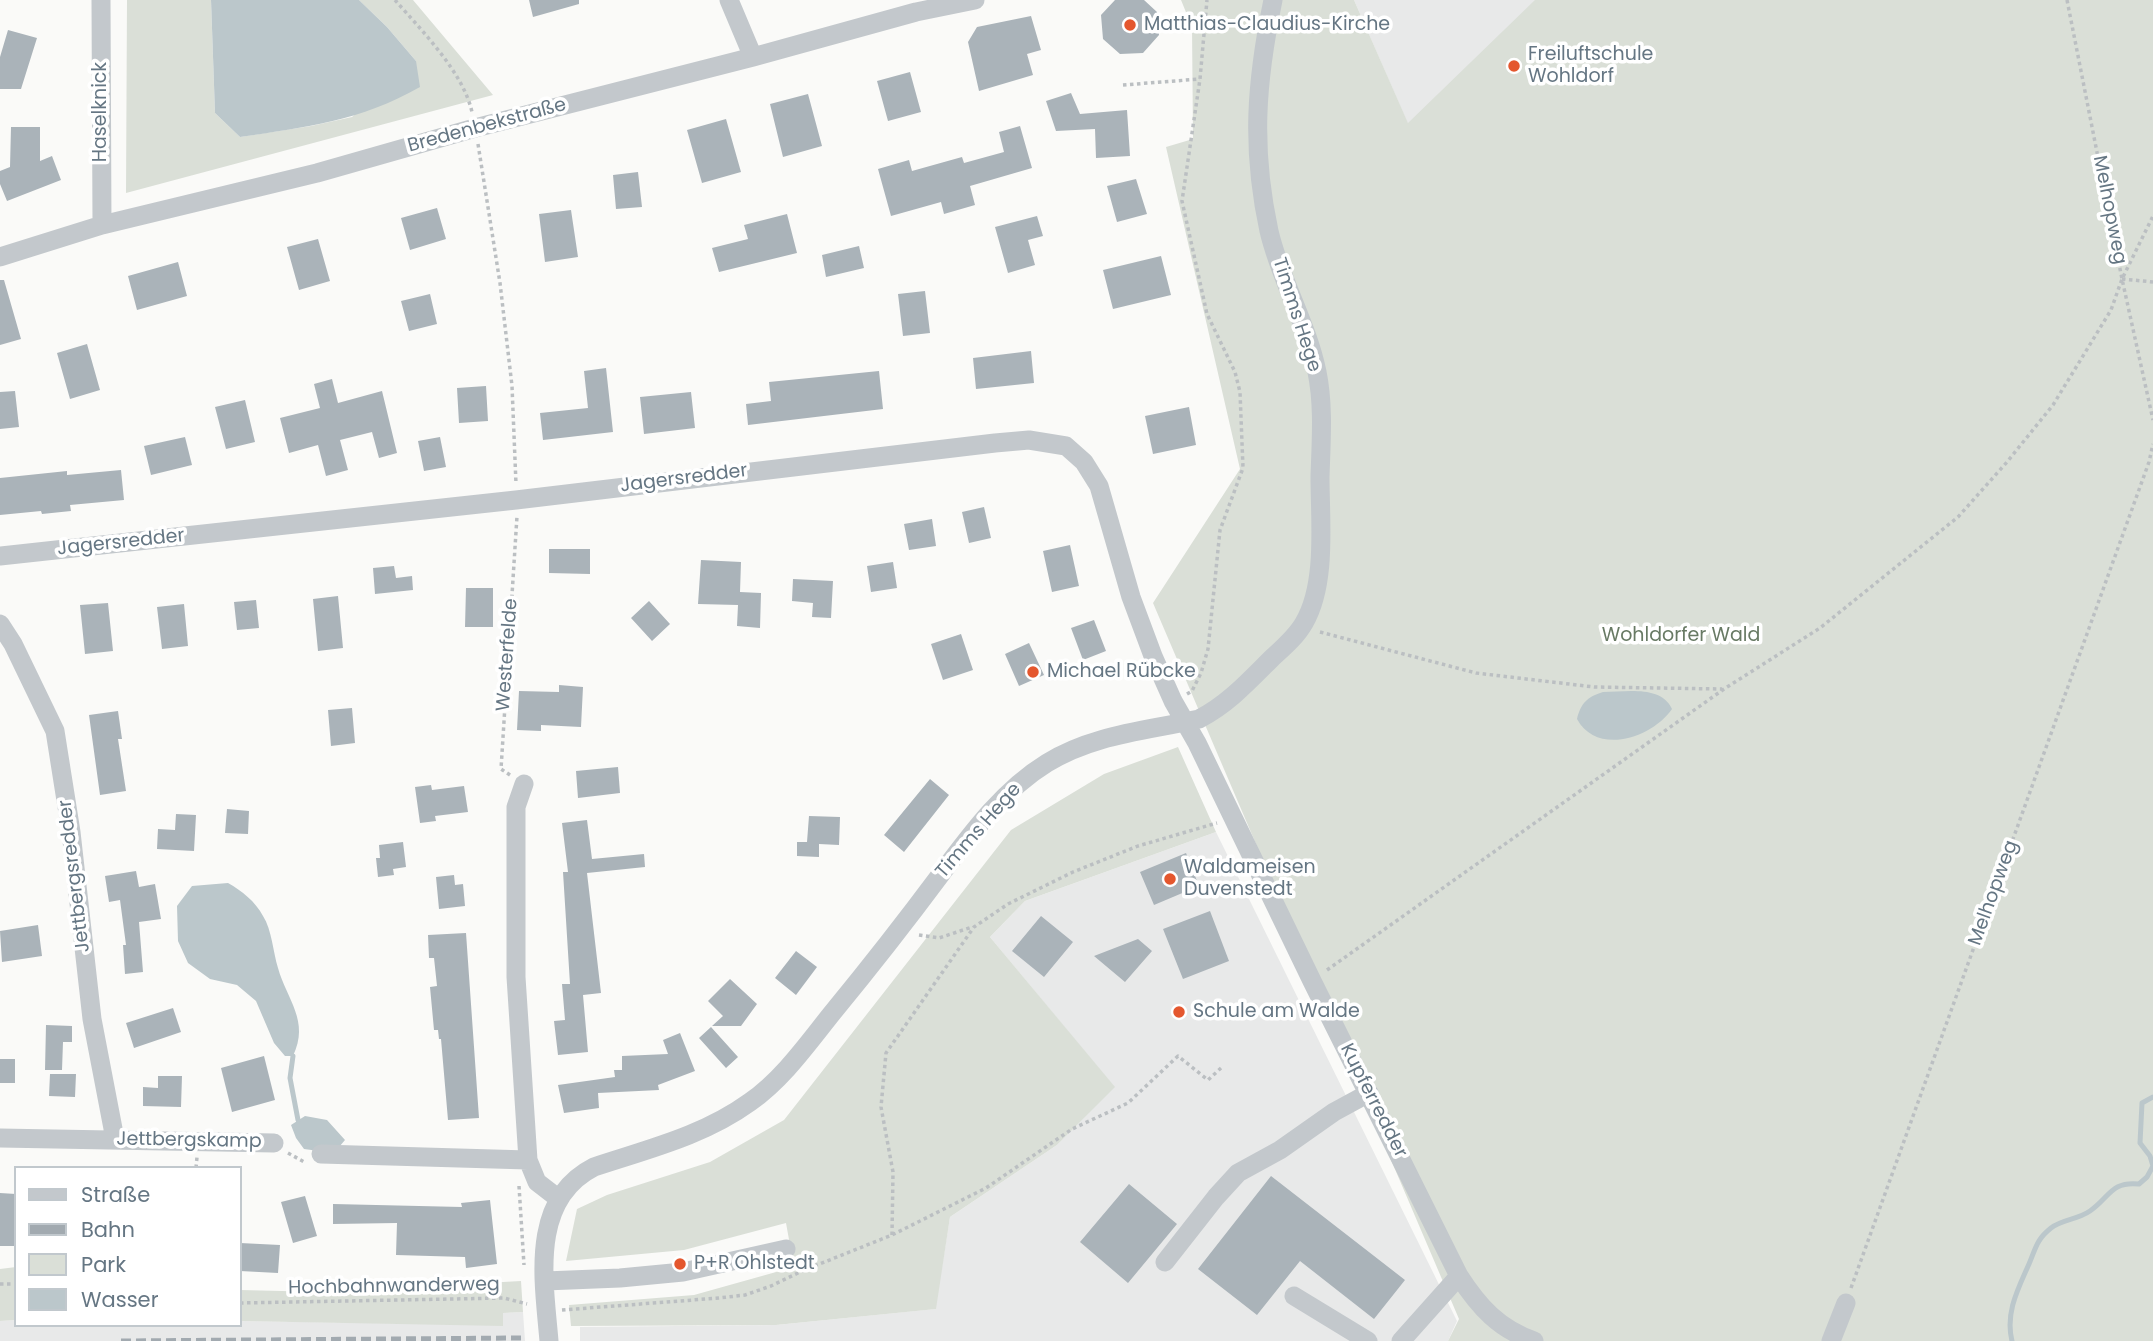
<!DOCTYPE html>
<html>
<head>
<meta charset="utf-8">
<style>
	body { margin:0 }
	#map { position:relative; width:2153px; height:1341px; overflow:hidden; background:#fafaf8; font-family:Poppins,sans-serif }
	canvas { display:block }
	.legend { position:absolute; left:14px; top:1166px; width:228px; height:161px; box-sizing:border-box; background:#fff; border:2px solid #c1c8cd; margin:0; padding:9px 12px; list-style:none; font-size:21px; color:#657683 }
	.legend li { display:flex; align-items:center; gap:14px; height:35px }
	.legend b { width:35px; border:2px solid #c1c8cd }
</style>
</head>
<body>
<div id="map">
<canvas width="2153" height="1341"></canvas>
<ul class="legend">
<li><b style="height:9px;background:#c3c8cc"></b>Straße</li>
<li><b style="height:9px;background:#a2aab0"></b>Bahn</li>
<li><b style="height:19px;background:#dadfd7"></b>Park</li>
<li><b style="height:19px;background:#bbc7cb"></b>Wasser</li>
</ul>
</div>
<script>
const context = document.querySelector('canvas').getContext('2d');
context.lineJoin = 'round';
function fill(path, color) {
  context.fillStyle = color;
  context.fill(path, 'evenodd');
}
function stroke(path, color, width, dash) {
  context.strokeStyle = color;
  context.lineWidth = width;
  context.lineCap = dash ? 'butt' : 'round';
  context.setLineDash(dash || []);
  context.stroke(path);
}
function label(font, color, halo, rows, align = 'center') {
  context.font = font + ' Poppins,sans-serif';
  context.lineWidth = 7;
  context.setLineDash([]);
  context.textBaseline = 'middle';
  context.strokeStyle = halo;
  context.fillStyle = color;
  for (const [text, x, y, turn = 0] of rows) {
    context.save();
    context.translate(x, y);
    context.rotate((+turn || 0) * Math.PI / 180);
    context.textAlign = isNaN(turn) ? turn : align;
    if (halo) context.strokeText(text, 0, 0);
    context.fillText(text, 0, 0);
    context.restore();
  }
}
const built = new Path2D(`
	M1354 0H1636L1408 124Z
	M1216 832 1457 1321 1448 1341H580V1327L776 1325 935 1309 950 1217 1057 1145 1114 1087 990 937 1025 901Z
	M523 1312 525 1341H0V1321L16 1320V1325H240V1321L503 1325 502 1313Z`);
const green = new Path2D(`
	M127 0H211L215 113 240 137 311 126 352 117 416 61 387 27 359 0H413L493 95 126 193Z
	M1181 0H1354L1408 123 1535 0H2153V1341H1448L1459 1319 1153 603 1240 469 1166 147 1193 139 1192 27Z
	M1178 747 1216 832 1025 901 990 937 1115 1087 1057 1145 950 1217 936 1309 776 1325 571 1326 569 1305 694 1295 794 1267 786 1223 684 1250 566 1261 577 1209 607 1195 710 1162 784 1120 1011 830 1104 774Z
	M16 1267V1320L0 1321V1269Z
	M521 1281 523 1312 503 1313V1326L240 1321V1290L323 1292Z`);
const water = new Path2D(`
	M211 0H359L387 27 416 61 420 87C360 121 307 127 240 137L215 113Z
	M1603 692C1626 692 1661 685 1672 709 1652 738 1597 756 1577 719 1581 703 1587 697 1603 692Z
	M228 883C242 891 255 901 263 916 272 930 273 952 278 968 287 1000 310 1021 293 1056H285L274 1043 256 1001 237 985 210 979 188 963 178 941 177 906 192 886Z
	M305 1116 327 1120 345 1140 334 1153 304 1149 296 1138 291 1125Z`);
const stream = new Path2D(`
	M293 1056 290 1078 298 1120
	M2012 1341C2005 1313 2018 1289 2029 1264 2036 1248 2036 1240 2051 1228 2063 1219 2077 1220 2090 1211 2110 1197 2111 1181 2139 1184L2147 1177 2153 1166 2150 1156 2140 1143 2142 1103 2153 1097`);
const building = new Path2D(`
	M529 0H579V4L533 17Z
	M1115 0H1144L1157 12 1159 35 1143 53 1120 54 1103 39 1101 15Z
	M1031 16 1041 50 1027 54 1033 75 979 91 968 42 977 27Z
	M8 30 37 38 21 89H0V57Z
	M910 72 921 112 888 121 877 81Z
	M1071 93 1080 114 1127 110 1130 156 1096 158 1095 129 1056 131 1046 101Z
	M808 94 822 146 783 157 770 104Z
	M726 119 741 172 702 183 687 130Z
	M1020 126 1032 168 970 186 975 205 944 214 941 202 891 216 878 169 909 160 912 171 962 157 964 163 1004 152 999 132Z
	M11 127H40V161L52 156 61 180 7 201 0 184V171L10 167Z
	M638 172 642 207 616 209 613 175Z
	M1136 179 1147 214 1117 222 1107 186Z
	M437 208 446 239 410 250 401 218Z
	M571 210 578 257 545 262 539 214Z
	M787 214 797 253 719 272 712 248 748 239 744 225Z
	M1037 216 1043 236 1028 240 1035 265 1008 273 995 227Z
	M318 239 330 281 299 290 287 247Z
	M859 246 864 268 826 277 822 255Z
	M1161 256 1171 295 1113 309 1103 270Z
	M178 262 187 296 137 310 128 276Z
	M0 280H4L21 339 0 345Z
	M925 291 930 333 903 336 898 294Z
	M430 294 437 324 409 331 401 301Z
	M87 344 100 390 70 399 57 353Z
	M1031 351 1034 383 976 389 973 358Z
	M606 368 613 432 543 440 540 413 588 408 584 371Z
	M879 371 883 409 748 425 746 404 771 401 769 382Z
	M332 379 338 403 382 391 397 453 379 458 372 432 340 440 348 470 326 476 318 445 289 453 280 418 320 408 314 384Z
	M486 386 488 421 459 423 457 388Z
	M15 391 19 427 0 429V392Z
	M691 392 695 428 644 434 640 397Z
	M245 400 255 442 226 449 215 407Z
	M1189 407 1196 445 1153 454 1145 416Z
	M185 437 192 465 151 475 144 446Z
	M440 437 446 467 424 471 418 441Z
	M121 470 124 500 70 505 71 511 42 514 41 511 0 515V478L67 471V475Z
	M984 507 991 538 969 543 962 512Z
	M932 519 936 546 909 550 904 524Z
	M1070 545 1079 586 1052 592 1043 551Z
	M549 549H590V574L549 573Z
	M701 560 741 562 740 592 761 593 760 628 737 626 738 605 698 604Z
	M893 562 897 588 871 592 867 566Z
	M394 566 396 578 412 576 413 590 375 594 373 568Z
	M793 579 833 581 831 618 812 617 813 603 792 601Z
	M466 588H493V627H465Z
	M338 596 343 648 318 651 313 599Z
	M256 600 259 628 237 630 234 602Z
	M649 601 670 624 652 641 631 618Z
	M108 603 113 651 85 654 80 605Z
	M184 604 188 646 162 649 157 607Z
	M1094 620 1106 651 1083 660 1071 628Z
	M961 634 973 670 943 680 931 644Z
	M1029 643 1044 675 1019 686 1005 654Z
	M559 685 583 687 581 727 541 725V731L517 730 519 691 559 692Z
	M352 708 355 743 331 746 328 710Z
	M118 711 122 739H118L126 791 100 795 89 715Z
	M618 767 620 793 578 798 576 771Z
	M930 779 949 795 904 852 884 835Z
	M431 785 432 790 464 786 468 812 435 816 436 821 420 823 415 787Z
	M227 809 249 811 248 834 225 833Z
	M176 814 196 815 194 851 157 849 158 829 175 830Z
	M809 816 840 817 839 845 819 844V857L797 856V842H807Z
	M587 820 592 859 644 854 645 867 587 873 601 993 583 995 588 1052 558 1055 554 1021 565 1020 562 984H570L563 872H568L562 823Z
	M403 842 406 867 393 869 394 875 378 877 376 858H380L379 845Z
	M1186 853 1199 886 1154 905 1140 872Z
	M136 871 139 887 155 884 161 919 139 922 143 972 125 974 123 945H126L120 900 109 902 105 876Z
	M454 875 455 885 463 884 465 906 439 909 436 877Z
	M1210 911 1229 961 1183 979 1163 929Z
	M1041 916 1073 942 1044 977 1012 951Z
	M38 925 42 956 2 962 0 931Z
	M466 933 479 1118 448 1120 441 1039H439L438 1030H434L430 987 437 986 434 958H429L428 935Z
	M1138 939 1152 951 1125 982 1094 956Z
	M796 951 817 967 796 995 775 978Z
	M730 979 757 1004 741 1026H712L723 1016 708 1001Z
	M173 1008 181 1032 134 1048 126 1023Z
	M46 1025 72 1026V1042H63L62 1070H45Z
	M711 1027 738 1057 726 1068 699 1038Z
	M680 1033 695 1071 658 1085 659 1090 598 1093 599 1108 564 1113 558 1085 615 1077 614 1070H622V1056L668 1054 663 1040Z
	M264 1056 275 1100 232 1112 221 1068Z
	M0 1059H15V1083H0Z
	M50 1074H76L75 1097 49 1096Z
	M158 1076H182L181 1107 143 1106V1087L158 1088Z
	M1271 1176 1405 1280 1374 1319 1300 1261 1257 1315 1198 1269Z
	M1129 1184 1177 1224 1128 1283 1080 1242Z
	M0 1193 16 1194V1246H0Z
	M305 1196 317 1236 293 1243 281 1202Z
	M490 1200 497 1264 466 1268 465 1257 396 1255 397 1223 333 1224V1204L462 1207 461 1203Z
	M240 1243 280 1245 278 1273 240 1271Z`);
const path = new Path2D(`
	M395 0C422 31 463 72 472 112
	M2067 0 2122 279 2153 420
	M1123 85 1200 79
	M478 144 500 283 512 386 516 484
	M2122 279 2153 282
	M1320 632 1476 673 1594 687 1722 689
	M1187 694 1192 691 1201 673 1208 649 1220 530 1243 468 1240 392 1235 372 1207 314 1182 201 1200 79 1207 0
	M510 775 501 769 517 516
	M919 935 939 938 972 927
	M1327 970 1724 689 1820 628 1958 517 2007 462 2053 405 2111 310 2122 279 2153 216
	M288 1153 306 1163
	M196 1168 197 1157
	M519 1186 524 1265
	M892 1235 893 1172 881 1107 886 1053 974 927 1008 904 1073 872 1138 846 1217 823
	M0 1284H16
	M1851 1288 2149 462 2153 444
	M240 1303 504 1298 527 1304
	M562 1310 719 1298 745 1295 771 1286 802 1271 892 1235 986 1188 1072 1129 1128 1103 1178 1056 1208 1080 1221 1068`);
const minor = new Path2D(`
	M101 0 102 225
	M729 0 753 57
	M0 257 102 225 317 173 475 128 753 57 916 12 975 0
	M0 556 516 500 995 443 1029 440 1066 446 1084 462 1099 486 1131 597 1153 656 1173 701 1197 743 1312 981 1459 1276C1479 1307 1499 1329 1534 1341
	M0 624 13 644 55 731 71 832 92 1019 115 1139
	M524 784 516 807V977L528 1160 537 1182 559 1199
	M0 1138 274 1143
	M321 1154 528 1160
	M1165 1262 1216 1197 1238 1173 1280 1150 1334 1112 1369 1093
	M545 1281 620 1278 683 1272 786 1249
	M1294 1296 1368 1341
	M549 1341C544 1281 529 1200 594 1167 648 1149 703 1136 750 1102 783 1079 808 1043 833 1012 870 967 906 921 941 874 971 834 1003 790 1047 763 1094 734 1147 731 1199 719 1228 704 1249 681 1272 658 1283 648 1296 637 1304 623 1327 584 1320 521 1320 477 1321 443 1324 406 1317 372 1307 323 1280 279 1269 231 1251 148 1256 82 1273 0
	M1401 1341 1459 1276
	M1831 1341 1846 1303`);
const rail = new Path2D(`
	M121 1341 521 1338`);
const markers = [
	[1130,25,7,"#e4572e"],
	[1514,66,7,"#e4572e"],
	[1033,672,7,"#e4572e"],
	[1170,879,7,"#e4572e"],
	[1179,1012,7,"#e4572e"],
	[680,1264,7,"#e4572e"]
];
const poiNames = [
	["Matthias-Claudius-Kirche",1144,25],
	["Freiluftschule",1528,55],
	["Wohldorf",1528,77],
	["Michael Rübcke",1047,672],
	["Waldameisen",1184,868],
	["Duvenstedt",1184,890],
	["Schule am Walde",1193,1012],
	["P+R Ohlstedt",694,1264]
];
const streetNames = [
	["Haselknick",101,112,-90],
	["Bredenbekstraße",487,126,-15],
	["Melhopweg",2109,210,79],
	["Timms Hege",1296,315,72],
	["Jagersredder",684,479,-7],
	["Jagersredder",121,543,-6],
	["Westerfelde",508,655,-86],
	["Timms Hege",979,831,-49],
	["Jettbergsredder",75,876,-97],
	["Melhopweg",1994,893,-70],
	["Kupferredder",1373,1101,63],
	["Jettbergskamp",189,1141,1],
	["Hochbahnwanderweg",394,1287,-1]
];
const parkNames = [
	["Wohldorfer Wald",1681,636]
];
fill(built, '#e8e9e9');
fill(green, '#dadfd7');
fill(water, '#bbc7cb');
stroke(stream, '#bbc7cb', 5);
fill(building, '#aab3b9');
stroke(path, '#bbbfc2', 3.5, [3.5, 3.5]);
stroke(minor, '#c3c8cc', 19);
stroke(rail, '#a2aab0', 5, [10, 5]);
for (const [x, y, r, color] of markers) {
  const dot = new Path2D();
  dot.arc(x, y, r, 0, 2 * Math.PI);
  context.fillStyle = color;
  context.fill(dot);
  stroke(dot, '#fff', 2.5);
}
label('19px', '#657683', '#fff', poiNames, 'left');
label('19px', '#657683', '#fff', streetNames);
label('19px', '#687a64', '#fff', parkNames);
</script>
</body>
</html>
